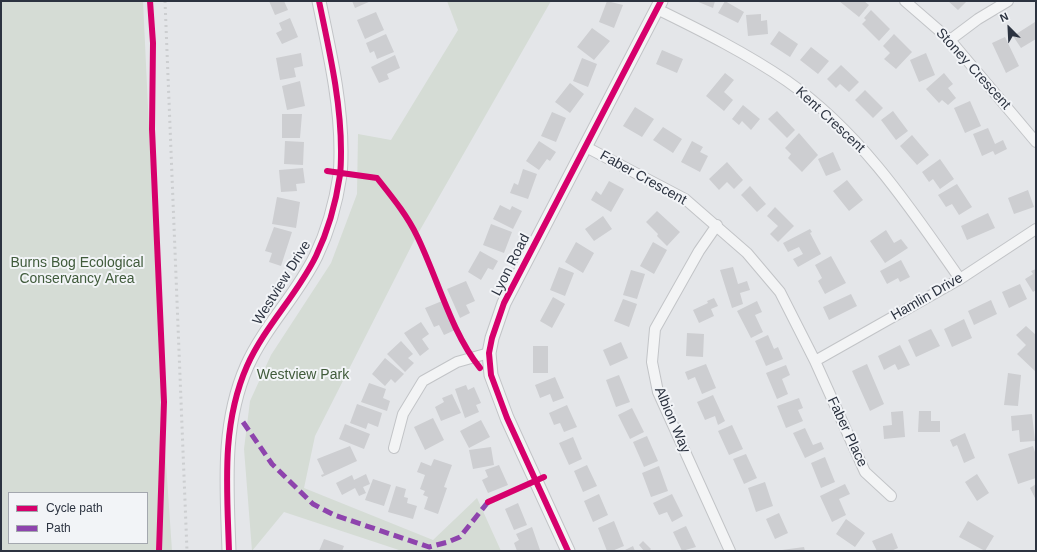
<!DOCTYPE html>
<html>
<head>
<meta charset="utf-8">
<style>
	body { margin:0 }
	#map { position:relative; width:1037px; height:552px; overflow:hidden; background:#e4e6e9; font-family:Helvetica,sans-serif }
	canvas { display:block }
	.frame { position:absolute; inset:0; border:2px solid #2c3340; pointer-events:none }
	.legend { position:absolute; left:8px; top:492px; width:140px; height:52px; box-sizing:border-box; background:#f2f4f7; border:1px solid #a3a7ae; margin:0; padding:5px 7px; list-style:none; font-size:12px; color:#2c3340 }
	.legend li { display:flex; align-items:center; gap:8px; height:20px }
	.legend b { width:20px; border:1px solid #a3a7ae }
	.north { position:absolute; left:989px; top:8px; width:40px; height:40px; -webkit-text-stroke:3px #f2f4f7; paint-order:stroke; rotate:336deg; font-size:11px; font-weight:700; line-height:16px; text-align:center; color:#2c3340 }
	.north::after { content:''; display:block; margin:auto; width:14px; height:18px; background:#2c3340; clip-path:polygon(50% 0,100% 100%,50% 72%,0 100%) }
</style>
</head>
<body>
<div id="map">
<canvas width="1037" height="552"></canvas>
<div class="frame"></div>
<ul class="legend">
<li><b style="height:5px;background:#d6006c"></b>Cycle path</li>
<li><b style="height:5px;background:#8e44ad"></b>Path</li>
</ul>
<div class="north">N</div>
</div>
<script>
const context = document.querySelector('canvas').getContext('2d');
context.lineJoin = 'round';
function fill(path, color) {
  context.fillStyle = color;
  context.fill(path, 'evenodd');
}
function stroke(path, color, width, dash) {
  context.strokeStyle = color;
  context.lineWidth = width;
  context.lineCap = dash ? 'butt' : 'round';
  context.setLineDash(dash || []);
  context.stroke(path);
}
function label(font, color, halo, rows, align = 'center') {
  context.font = font + ' Helvetica,sans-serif';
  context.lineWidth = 4;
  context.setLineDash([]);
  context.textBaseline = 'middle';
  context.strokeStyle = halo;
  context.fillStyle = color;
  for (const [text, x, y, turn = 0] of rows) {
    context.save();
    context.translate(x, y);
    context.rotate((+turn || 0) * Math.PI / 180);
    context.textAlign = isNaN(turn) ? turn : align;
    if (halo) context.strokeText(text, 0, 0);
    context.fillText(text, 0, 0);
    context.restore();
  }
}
const green = new Path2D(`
	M1 1H143L162 404 172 551H1ZM9 493H147V543H9Z
	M447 1H551L416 237 315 436 304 488 433 540 477 498 501 551H402L284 512 252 551 244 449 250 401 271 355 331 263 357 194 358 134 391 140 458 30Z`);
const building = new Path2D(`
	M269 1H284L288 10 275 15Z
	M352 1H371L355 8Z
	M607 1 623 5 614 28 599 22Z
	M696 1H715L713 8Z
	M725 1 744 12 738 23 718 13Z
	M839 1H864L869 5 859 17Z
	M948 1H967L958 10Z
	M871 10 890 29 879 41 862 24 866 20 864 18Z
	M376 12 384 30 365 39 357 20Z
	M761 14V21L767 20 768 34 748 36 746 15Z
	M290 18 298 37 282 44 276 33 282 30 279 23Z
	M1035 22 1036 39 1021 48 1013 36Z
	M592 28 610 41 594 60 577 47Z
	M779 31 798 44 790 57 770 44Z
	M386 34 394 52 377 59 374 51 370 53 366 43Z
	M894 34 912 52 896 69 884 59 890 53 883 46Z
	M1005 37 1019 66 1006 73 992 43Z
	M811 47 829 61 818 74 800 60Z
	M662 50 683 59 677 73 656 64Z
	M301 53 303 66 294 68 296 77 280 80 276 58Z
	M926 53 935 75 919 82 910 60Z
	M395 55 400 68 387 74 389 79 379 83 371 67Z
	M582 58 597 64 588 87 573 81Z
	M841 65 859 82 849 92 840 84 836 88 827 79Z
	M725 73 734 80 724 92 733 100 724 111 706 96Z
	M944 73 953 84 948 88 956 98 948 105 942 100 939 103 926 89Z
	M300 81 305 106 287 110 282 86Z
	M570 83 584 94 570 113 555 102Z
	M865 90 883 108 873 118 855 100Z
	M970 101 981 126 965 133 954 108Z
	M743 105 760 119 751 130 742 121 739 125 732 119Z
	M635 107 654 119 642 137 623 126Z
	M777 111 795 130 787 138 768 119Z
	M893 111 908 131 896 140 881 120Z
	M552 112 566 118 556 142 541 136Z
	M282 114H302L300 138H282Z
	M663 127 682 139 673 153 653 140Z
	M988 128 995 144 1003 140 1007 149 995 155 993 151 982 156 973 134Z
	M799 133 818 155 802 172 788 158 791 154 785 148Z
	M912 135 929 155 917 165 900 146Z
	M285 141 304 142 303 165 284 164Z
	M539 141 556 152 550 161 547 159 539 170 526 161Z
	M692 141 703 147 700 152 708 156 700 172 681 162Z
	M833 152 841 170 826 176 818 159Z
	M940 159 954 179 940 189 933 179 929 182 922 172Z
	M727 162 743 180 734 189 727 182 719 190 709 179Z
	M303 168 305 183 296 184 297 191 281 192 279 170Z
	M523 169 537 174 528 199 510 193 514 183 518 185Z
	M847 180 863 200 849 211 833 191Z
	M609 181 624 189 611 212 591 200 596 191 601 195Z
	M957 184 972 207 959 215 952 204 946 207 938 195Z
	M750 186 766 204 757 212 741 195Z
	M1028 190 1034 207 1014 214 1008 198Z
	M277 197 300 202 296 228 272 224Z
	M500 205 510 210 512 206 522 211 513 229 493 219Z
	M775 207 794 226 778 242 770 234 778 226 767 216Z
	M657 211 680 232 667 246 657 236 658 234 646 222Z
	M988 213 995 228 967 240 961 226Z
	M603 216 612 229 594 241 585 229Z
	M491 224 512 232 504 253 483 245Z
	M274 227 292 232 281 266 269 262 272 253 265 251Z
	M810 229 812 232 810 233 821 254 798 267 793 259 803 254 799 247 788 252 783 243Z
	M886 230 894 243 901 239 908 248 885 263 870 241Z
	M576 242 594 253 583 273 565 262Z
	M653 242 667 250 654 274 640 266Z
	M480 251 498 261 493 270 488 268 481 280 468 272Z
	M831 256 846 283 825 294 818 281 822 278 815 265Z
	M901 260 910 277 900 282 898 278 887 284 880 271Z
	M559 267 574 273 565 296 550 290Z
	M733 267 738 284 747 281 750 290 740 293 743 304 732 308 720 270Z
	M1036 269V290L1033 292 1025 279 1033 274 1031 271Z
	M631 270 645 274 637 299 623 295Z
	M466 281 475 301 466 305 470 313 460 318 447 289Z
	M1020 284 1027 299 1009 308 1002 292Z
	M851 294 857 306 829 320 823 307Z
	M553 297 565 304 552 328 540 321Z
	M714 298 718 306 711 309 714 316 699 323 693 310 708 303 707 301Z
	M623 299 637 304 629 327 614 321Z
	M991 300 997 314 974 325 968 311Z
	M442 301 455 330 444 335 439 325 434 327 425 308Z
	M757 301 762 312 755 315 763 332 751 338 737 311Z
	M964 319 972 338 952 347 944 329Z
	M421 322 429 334 422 339 429 349 420 356 404 333Z
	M1026 326 1036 335V372L1017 354 1026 345 1016 335Z
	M931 329 940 346 916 357 908 340Z
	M687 333 704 334 703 357 686 356Z
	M768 335 774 349 778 347 783 359 766 366 755 341Z
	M401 341 413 354 408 358 414 363 405 372 387 354Z
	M621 342 628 358 610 366 603 350Z
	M900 345 910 365 898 370 895 364 884 370 878 356Z
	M533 346H548V373H533Z
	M385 358 404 374 395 383 391 379 385 386 372 374Z
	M706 364 716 388 702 394 695 377 688 380 685 372Z
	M867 364 884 404 870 411 852 371Z
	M786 365 790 375 782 379 788 394 777 399 766 373Z
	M1008 373 1021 375 1018 406 1004 405Z
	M619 375 630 402 616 407 606 380Z
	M555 377 564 398 553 402 550 394 540 398 535 385Z
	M369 383 386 389 383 398 390 401 387 411 361 402Z
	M466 385 468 390 474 387 481 403 476 405 479 412 465 418 455 389Z
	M452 394 461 413 441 421 435 407 444 402 442 398Z
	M713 395 725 421 718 425 715 416 705 420 697 402Z
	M799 398 803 408 798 410 803 421 786 428 777 406Z
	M357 404 382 413 378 427 368 423 366 429 350 423Z
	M567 405 577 427 564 432 560 423 554 425 549 413Z
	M632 408 644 432 630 439 618 415Z
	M903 411 905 437 884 439 883 426 892 425 891 412Z
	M919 411H931V421H940V432H918Z
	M1032 414 1035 441 1020 442 1019 430 1012 431 1011 416Z
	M433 418 444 440 425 450 414 427Z
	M481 420 490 437 469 448 460 431Z
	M345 424 370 434 364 449 339 439Z
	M732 425 743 449 729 455 718 431Z
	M805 428 813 445 821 442 824 449 805 458 793 433Z
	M965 433 975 458 964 463 957 445 953 447 950 440Z
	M647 436 658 461 644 467 633 442Z
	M573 437 582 459 569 465 559 443Z
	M350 446 357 461 322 477 321 475 324 474 317 459Z
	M1033 446 1036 455V478L1018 484 1008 454Z
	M491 447 494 465 473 469 469 450Z
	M746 454 757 478 744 484 733 459Z
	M825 457 835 482 821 488 811 463Z
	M434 459 452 465 444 487 447 488 438 514 424 509 428 497 423 495 425 491 420 489 425 475 417 472 421 462 431 466Z
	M499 465 508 485 488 493 482 480 488 477 485 470Z
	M587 465 597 486 583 492 574 471Z
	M659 466 668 491 651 497 642 473Z
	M366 474 370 484 363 487 366 493 359 496 355 488 342 495 336 483 352 475 354 480Z
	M977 474 989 493 977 501 965 482Z
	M373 479 391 485 384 506 365 500Z
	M765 482 773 506 756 512 748 488Z
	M845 484 850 494 839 499 846 515 832 522 820 496Z
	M1036 484V500L1030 488Z
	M396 486 406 489 404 497 408 498 407 503 417 506 413 519 388 512Z
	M599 494 608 515 593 522 584 501Z
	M672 494 683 516 672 522 667 512 659 515 653 503Z
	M518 503 527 525 514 530 505 509Z
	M779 513 788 533 775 539 766 519Z
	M846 519 865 533 855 547 836 534Z
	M614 521 624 546 612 551H607L598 528Z
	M968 521 994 536 985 551 959 537Z
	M686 526 696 547 682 551 673 532Z
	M532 527 540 550 517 551 514 543 519 540 516 534Z
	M892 533 898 548 891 551H877L872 541Z
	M324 539 344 546 342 551H319Z
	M643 541 651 549 649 551H644L639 545Z
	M633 546 635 551H623Z
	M804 547 805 551H782V550Z`);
const minor = new Path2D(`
	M905 1 950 40 1036 142
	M657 9C702 31 746 53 787 81 860 132 910 207 960 279
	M950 40 978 19 1008 1
	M586 147 685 199 747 253 780 292 815 361 865 472 891 496
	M717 225 699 251 655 329 652 362 658 392 730 551
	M815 361 960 279 1036 229
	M394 448 403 414 423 381 457 362 489 353`);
const tertiary = new Path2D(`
	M229 551C227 488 221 425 247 366 265 326 297 295 316 256 328 231 336 202 340 175 341 167 341 158 341 151 341 100 329 50 319 1
	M568 551 507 418 491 375 489 353 492 338 504 303 661 1`);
const rail = new Path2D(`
	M165 1 187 551`);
const quiet = new Path2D(`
	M243 422 272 464 313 504 334 515 429 547 448 542 460 537 488 502`);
const cycleway = new Path2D(`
	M150 1 153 43 152 129 164 402 159 551
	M327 171 377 178C392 197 407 215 417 236 438 279 451 332 480 368
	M488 502 544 477
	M229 551C227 488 221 425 247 366 265 326 297 295 316 256 328 231 336 202 340 175 341 167 341 158 341 151 341 100 329 50 319 1
	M568 551 507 418 491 375 489 353 492 338 504 303 661 1`);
const streetNames = [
	["Stoney Crescent",973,69,48],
	["Kent Crescent",830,120,43],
	["Faber Crescent",643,178,29],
	["Lyon Road",511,265,-63],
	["Westview Drive",282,283,-58],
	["Hamlin Drive",927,297,-30],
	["Albion Way",672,420,67],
	["Faber Place",847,432,65]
];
const parkNames = [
	["Burns Bog Ecological",77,263],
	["Conservancy Area",77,279],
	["Westview Park",303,375]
];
fill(green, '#d5dcd5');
fill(building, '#cdced1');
stroke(minor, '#c2c4c7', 12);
stroke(tertiary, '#c2c4c7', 15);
stroke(minor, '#f3f4f5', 10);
stroke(tertiary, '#f3f4f5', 13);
stroke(rail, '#ccced0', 3, [2, 4]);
stroke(quiet, '#8e44ad', 5, [10, 5]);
stroke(cycleway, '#d6006c', 6);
label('14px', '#2c3340', '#f2f4f7', streetNames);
label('14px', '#405b3b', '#f2f4f7', parkNames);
</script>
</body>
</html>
